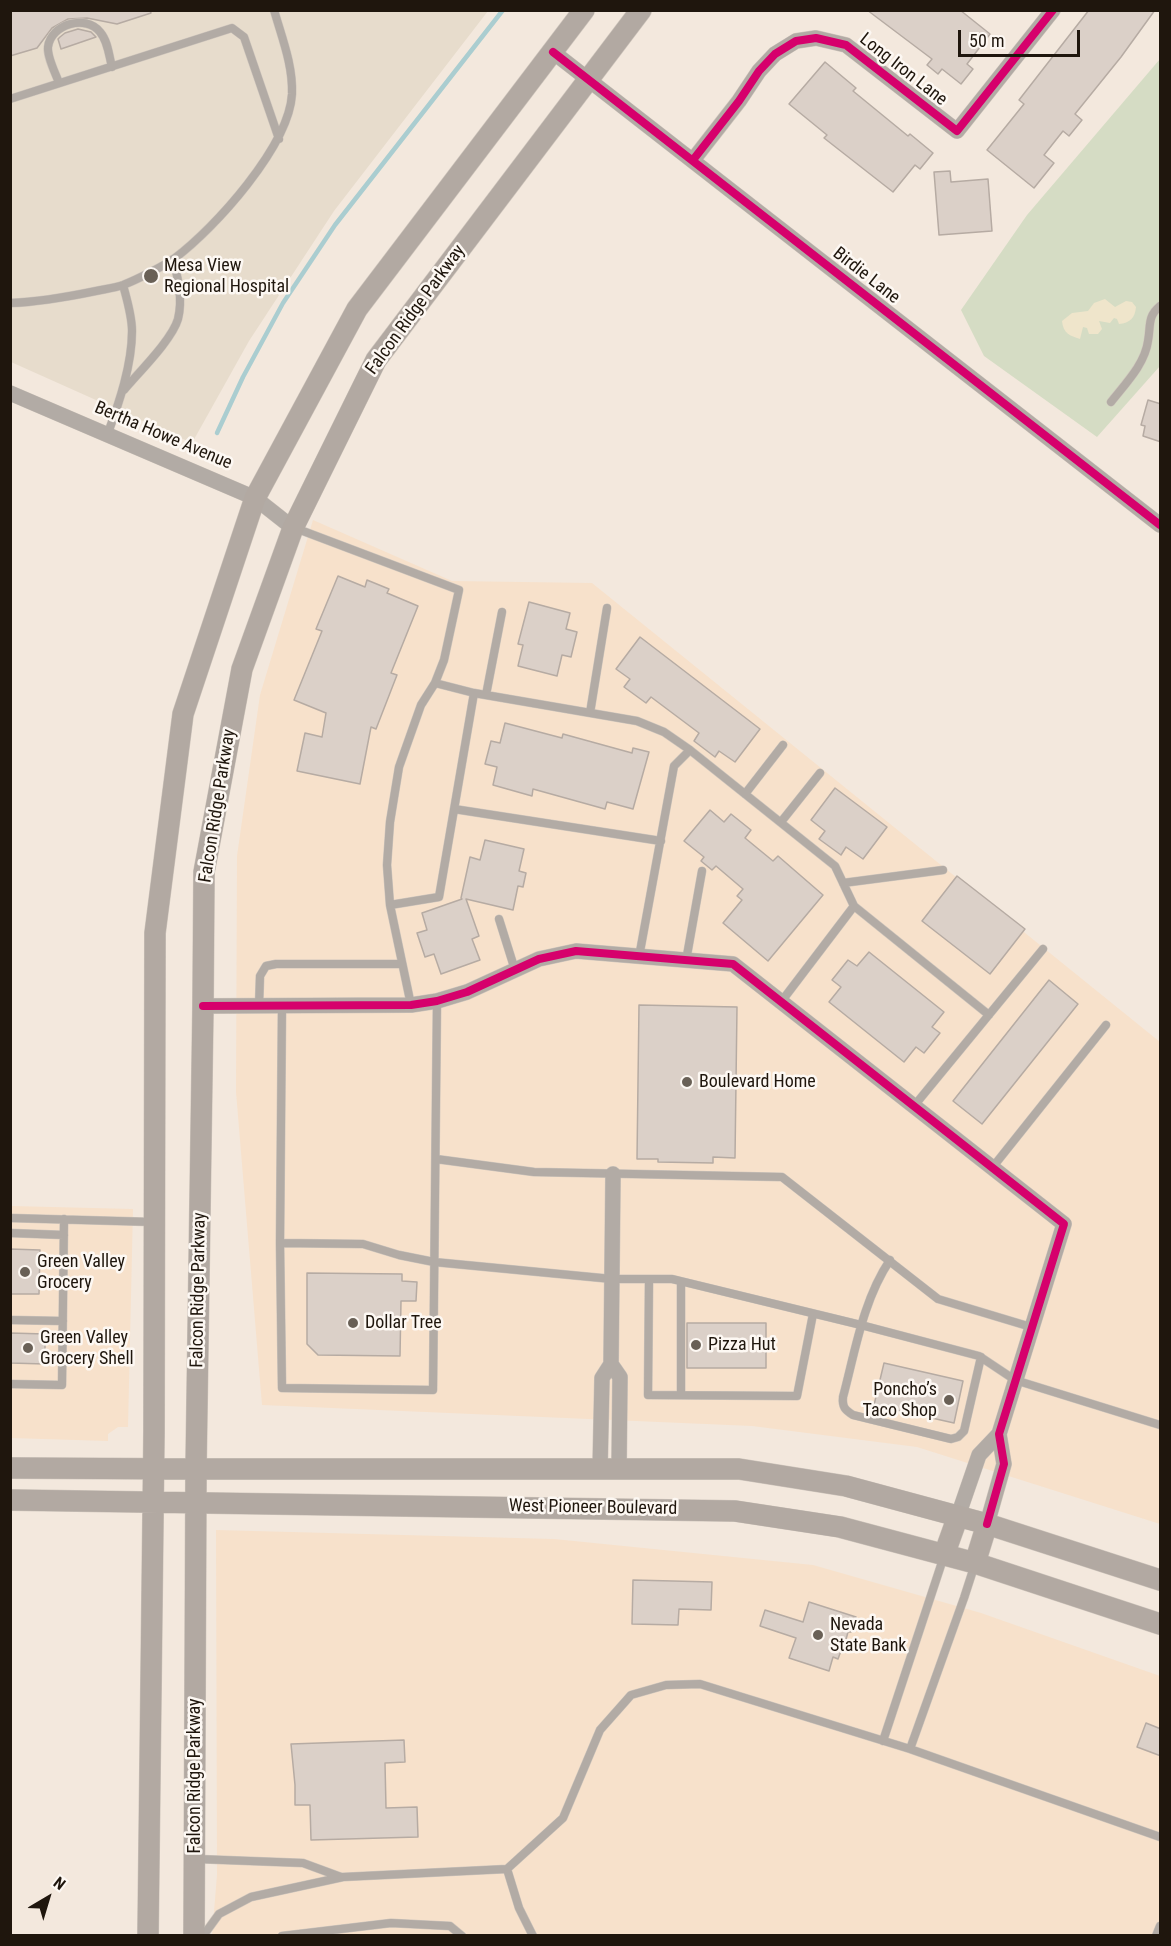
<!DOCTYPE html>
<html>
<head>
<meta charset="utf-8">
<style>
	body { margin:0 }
	#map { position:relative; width:1171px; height:1946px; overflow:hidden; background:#f3e8dd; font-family:"Roboto Condensed",sans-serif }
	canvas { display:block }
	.frame { position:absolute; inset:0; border:12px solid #1f160d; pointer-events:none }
	.north { position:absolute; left:18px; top:1868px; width:60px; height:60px; -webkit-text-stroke:4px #fdf8f3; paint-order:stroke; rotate:38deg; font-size:16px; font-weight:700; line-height:24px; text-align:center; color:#1f160d }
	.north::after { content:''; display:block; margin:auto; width:21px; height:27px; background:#1f160d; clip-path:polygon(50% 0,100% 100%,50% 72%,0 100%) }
	.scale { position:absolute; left:958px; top:30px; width:122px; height:27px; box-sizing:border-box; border:3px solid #1f160d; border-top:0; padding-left:8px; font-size:18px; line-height:21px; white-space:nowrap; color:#1f160d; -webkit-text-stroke:4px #fdf8f3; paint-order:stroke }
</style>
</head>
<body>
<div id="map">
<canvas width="1171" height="1946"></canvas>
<div class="frame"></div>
<div class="north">N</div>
<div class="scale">50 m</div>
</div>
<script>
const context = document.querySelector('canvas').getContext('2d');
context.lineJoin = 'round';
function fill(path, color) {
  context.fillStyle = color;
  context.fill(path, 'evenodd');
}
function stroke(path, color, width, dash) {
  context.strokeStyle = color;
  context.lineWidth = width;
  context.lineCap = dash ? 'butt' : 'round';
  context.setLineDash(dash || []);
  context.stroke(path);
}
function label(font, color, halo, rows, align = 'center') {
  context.font = font + ' "Roboto Condensed",sans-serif';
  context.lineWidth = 5;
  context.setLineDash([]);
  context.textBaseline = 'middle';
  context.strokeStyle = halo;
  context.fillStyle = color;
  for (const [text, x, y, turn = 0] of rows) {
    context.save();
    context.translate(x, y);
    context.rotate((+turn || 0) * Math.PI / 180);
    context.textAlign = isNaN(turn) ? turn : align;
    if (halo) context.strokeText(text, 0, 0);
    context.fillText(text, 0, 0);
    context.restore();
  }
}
const built = new Path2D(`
	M313 520 452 581 592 583 1160 1042V1524L917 1447 752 1426 262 1405 236 1092 237 856 260 695Z
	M11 1206 133 1209 128 1427H118L108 1434V1441L11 1438Z
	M216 1530 554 1539 813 1565 981 1613 1160 1676V1935L212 1936 217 1875Z`);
const medical = new Path2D(`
	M11 11H488L334 211 249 341 192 443 11 362Z`);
const green = new Path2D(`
	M1160 59V366L1097 437 984 356 961 310 1027 215Z`);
const sand = new Path2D(`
	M1105 299 1115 307 1126 301 1132 302 1136 307C1135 318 1130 323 1119 324L1117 319 1114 318 1110 323 1099 321 1102 329 1098 334H1089L1087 328 1083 327 1080 339C1070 336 1063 333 1062 321L1072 313 1088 311 1094 303Z`);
const stream = new Path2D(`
	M217 433 243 377 283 303 335 225 503 10`);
const building = new Path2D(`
	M10 10H150L151 13 117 24 87 18 68 19 52 28 37 48 10 56Z
	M867 10H960L990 34 967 64 973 69 961 84 942 69 938 74 927 65 932 59Z
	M1089 10H1155L1121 57 1075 114 1082 120 1069 136 1063 131 1044 155 1054 163 1034 188 987 150 1024 104 1019 100Z
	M78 29 91 32 96 37 61 49 58 39 60 37 65 33Z
	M825 62 856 88 853 91 908 136 910 134 933 153 920 169 915 165 893 192 824 138 827 135 789 104Z
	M950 171 951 182 988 179 992 231 939 235 934 172Z
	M1148 400 1161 404V442L1143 436 1145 426 1141 425Z
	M338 576 365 587 367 580 389 589 387 593 418 606 391 673 397 675 376 729 371 727 360 784 297 771 305 733 322 737 326 713 294 700 322 631 316 629Z
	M529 602 570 613 566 629 577 632 571 657 562 655 557 676 518 666 523 645 518 644Z
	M640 637 760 729 735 762 719 751 715 757 694 741 699 733 651 697 646 703 624 687 630 679 616 669Z
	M505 723 562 738 563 734 632 753 633 748 649 752 633 809 607 802 605 809 533 789 532 796 493 785 497 767 485 764 491 741 500 743Z
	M835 788 887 827 863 859 846 847 841 855 819 839 825 831 811 820Z
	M710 810 724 822 731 814 751 830 745 838 773 861 778 856 823 895 768 961 723 923 742 900 737 896 743 889 716 866 712 870 701 861 704 857 684 841Z
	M485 840 524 849 519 871 526 873 523 887 518 886 513 910 466 899 479 936 472 939 480 960 441 974 434 954 425 957 417 933 427 930 422 913 462 899 461 898 470 857 480 860Z
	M957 876 1025 929 990 974 922 921Z
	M869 952 944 1012 932 1027 940 1033 924 1053 916 1047 904 1062 829 1002 841 987 832 980 848 960 857 966Z
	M1049 980 1078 1004 982 1124 953 1101Z
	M639 1005 737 1007 735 1158 713 1157V1163L658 1162V1159H637Z
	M10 1249 40 1250 39 1294H10Z
	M307 1273 402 1274V1281L417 1282 416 1301H401L400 1356 318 1355 307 1344Z
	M687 1323H766V1368H687Z
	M10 1333 45 1334V1364L10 1363Z
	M884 1363 963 1381 954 1423 874 1405Z
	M633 1580 712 1582 711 1610 679 1609 678 1625 632 1624Z
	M809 1602 856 1617 851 1632H848L844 1647 842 1648 838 1659 833 1657 829 1671 789 1658 796 1638 760 1626 765 1610 803 1622Z
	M1146 1723 1161 1729V1756L1137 1747Z
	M404 1740 405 1762 385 1763 386 1808 417 1807 418 1837 311 1840 310 1805H295V1785L291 1744Z`);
const service = new Path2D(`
	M59 83C55 72 47 57 48 47 51 24 86 14 100 32 108 41 109 56 112 67
	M10 99 232 28 244 37 279 139
	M10 303C40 302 67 297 96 291 105 289 114 288 123 285 136 280 164 266 175 258 215 228 289 146 292 94 293 65 282 38 274 10
	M124 390C138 373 172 340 178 319 183 299 178 278 173 259
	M1111 402C1125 384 1145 364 1148 341 1151 325 1147 317 1160 306
	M108 433C119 403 132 365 132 331 132 316 127 300 123 285
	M295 528 459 590 444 660 435 683 421 705 399 767 390 822 387 865 390 905 411 1005
	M435 683 474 693 637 721 664 732 690 750 835 866 854 906 989 1015
	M486 695 502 612
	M590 713 607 608
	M745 794 783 745
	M454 809 661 841
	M781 822 820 773
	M843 883 943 870
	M390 905 439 897 474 693
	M499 919 515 970
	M639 957 674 766 690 750
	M686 961 702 871
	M781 1002 854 906
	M259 1006 260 976 266 966 276 964H402
	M282 1006 280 1243 282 1388 433 1390 437 1001
	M914 1106 1043 949
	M436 1159 534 1172 782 1177 938 1299 1031 1327
	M992 1168 1106 1025
	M10 1218 153 1222
	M10 1233 64 1235
	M280 1243 363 1244 399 1255 434 1262 612 1279H672L861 1325 979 1356 1015 1380 1160 1425
	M890 1260C863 1300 855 1352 843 1397 842 1407 845 1410 853 1415L951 1439 958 1437 964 1431 981 1357
	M649 1280 648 1395 797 1396 813 1314
	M681 1282V1395
	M10 1320 63 1321
	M10 1384 62 1385 64 1219
	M883 1741 944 1556
	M910 1749 964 1598 975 1564
	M197 1859 303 1863 341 1877
	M507 1869 519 1908 533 1936
	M203 1936 219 1914 251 1897 343 1877 507 1869 563 1818 600 1730 631 1695 666 1685 700 1684 910 1749 1160 1837
	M282 1936 391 1923 450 1926 462 1936
	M1156 1936 1160 1926`);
const minor = new Path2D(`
	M553 52 1160 525
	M693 160 739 101 759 71 775 54 796 41 816 38 846 45 957 131 1053 10
	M10 393 255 498 293 528
	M203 1006 411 1005 437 1001 467 992 539 959 576 951 733 964 1064 1224 999 1434 1004 1464 987 1524
	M611 1364 620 1377 619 1469
	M600 1470 602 1378 611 1364 613 1174
	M958 1516 979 1455 999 1434`);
const secondary = new Path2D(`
	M10 1468 196 1469H739L846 1486 987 1524 1160 1580
	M10 1500 735 1511 840 1527 975 1563 1160 1624
	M944 1555 958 1516
	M975 1563 987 1524
	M148 1936 154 1432 155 933 183 714 255 498 357 309 584 10
	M194 1936 196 1469 203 1006 204 872 242 669 293 528 376 360 641 10`);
const cycleway = new Path2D(`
	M553 52 1160 525
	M693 160 739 101 759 71 775 54 796 41 816 38 846 45 957 131 1053 10
	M203 1006 411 1005 437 1001 467 992 539 959 576 951 733 964 1064 1224 999 1434 1004 1464 987 1524`);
const markers = [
	[151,276,8,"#696056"],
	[687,1082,6,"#696056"],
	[25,1272,6,"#696056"],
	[353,1323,6,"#696056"],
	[696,1345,6,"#696056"],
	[28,1348,6,"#696056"],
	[949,1400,6,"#696056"],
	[818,1635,6,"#696056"]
];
const streetNames = [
	["Long Iron Lane",903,70,38],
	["Birdie Lane",866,276,38],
	["Falcon Ridge Parkway",416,310,-54],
	["Bertha Howe Avenue",163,436,23],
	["Falcon Ridge Parkway",218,806,-81],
	["Falcon Ridge Parkway",199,1290,-89],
	["West Pioneer Boulevard",593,1508,1],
	["Falcon Ridge Parkway",195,1776,-90]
];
const poiNames = [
	["Mesa View",164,266],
	["Regional Hospital",164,287],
	["Boulevard Home",699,1082],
	["Green Valley",37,1262],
	["Grocery",37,1283],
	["Dollar Tree",365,1323],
	["Green Valley",40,1338],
	["Grocery Shell",40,1359],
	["Pizza Hut",708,1345],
	["Poncho’s",937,1390,"right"],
	["Taco Shop",937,1411,"right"],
	["Nevada",830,1625],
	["State Bank",830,1646]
];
fill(built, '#f7e1cb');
fill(medical, '#e7dccc');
fill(green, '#d5dcc4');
fill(sand, '#efe5cb');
stroke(stream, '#aacdd0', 4.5);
fill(building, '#dbd0c8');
stroke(building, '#b6aba3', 1.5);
stroke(service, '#cfc6bd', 9);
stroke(minor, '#cfc6bd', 16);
stroke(secondary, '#cfc6bd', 22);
stroke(service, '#b2aba5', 8);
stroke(minor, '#b2aba5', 15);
stroke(secondary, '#b2a9a2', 21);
stroke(cycleway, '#d6006c', 8);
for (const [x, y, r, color] of markers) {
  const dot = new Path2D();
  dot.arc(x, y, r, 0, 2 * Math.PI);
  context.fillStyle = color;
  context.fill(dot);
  stroke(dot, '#fdf8f3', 2);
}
label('18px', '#1f160d', '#fdf8f3', streetNames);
label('18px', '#1f160d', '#fdf8f3', poiNames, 'left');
</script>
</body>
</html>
